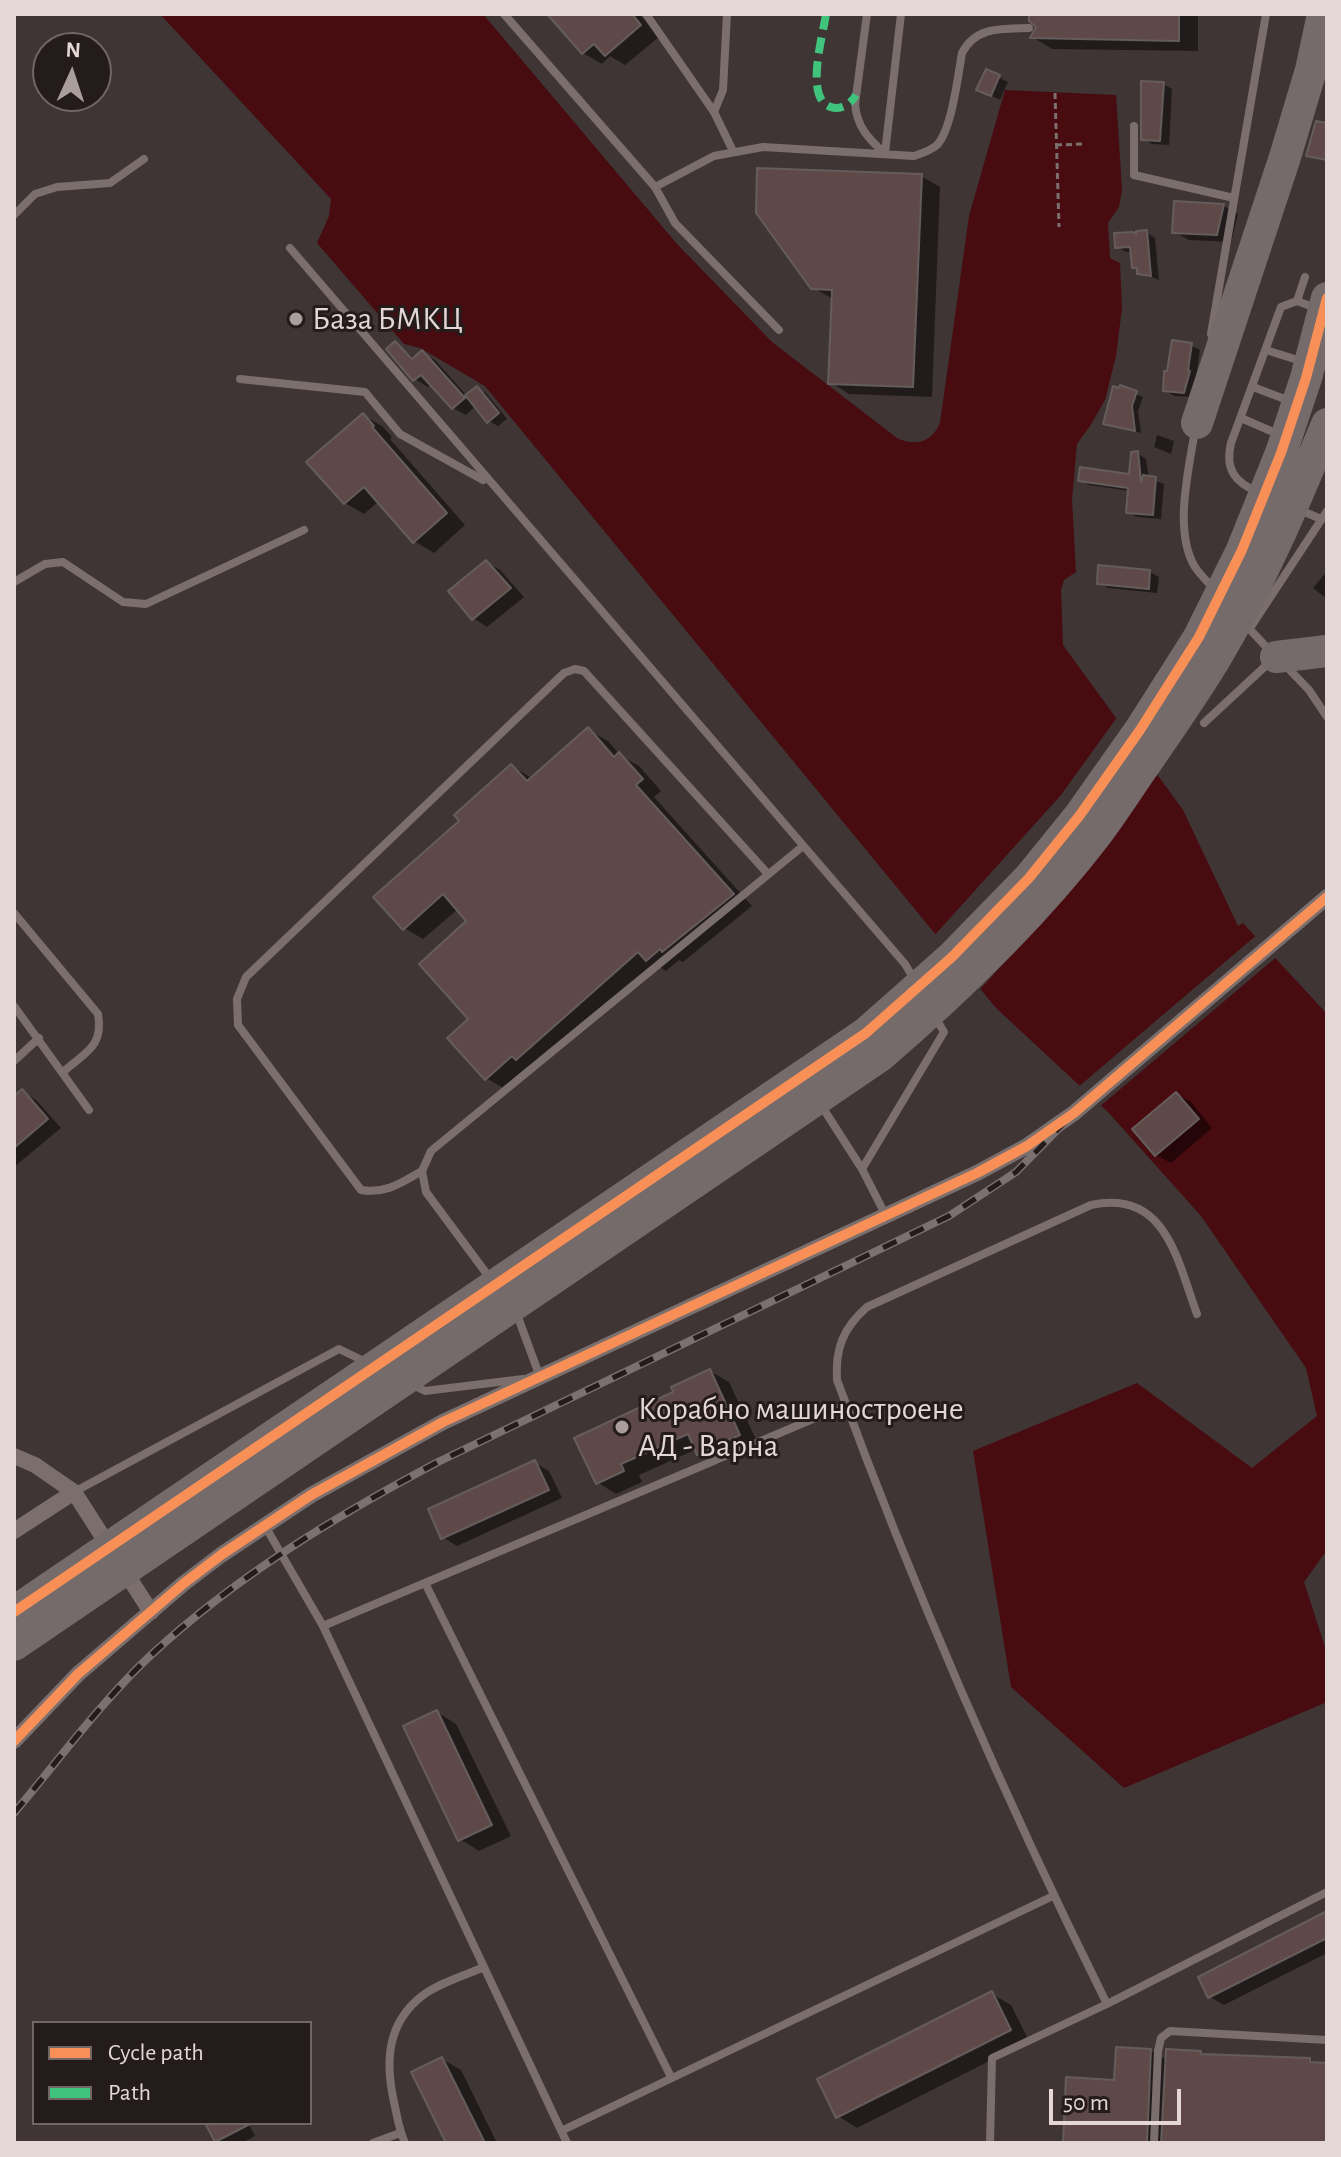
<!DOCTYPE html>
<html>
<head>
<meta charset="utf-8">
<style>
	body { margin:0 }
	#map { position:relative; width:1341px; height:2157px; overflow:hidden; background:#3f3534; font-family:"Alegreya Sans",sans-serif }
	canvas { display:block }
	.frame { position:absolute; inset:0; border:16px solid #e4d7d6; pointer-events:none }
	.legend { position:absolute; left:32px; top:2021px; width:280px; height:104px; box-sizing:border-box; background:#241b1b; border:2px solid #716666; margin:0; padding:10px 14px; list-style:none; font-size:24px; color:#e4d7d6 }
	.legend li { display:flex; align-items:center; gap:16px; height:40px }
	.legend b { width:40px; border:2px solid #716666 }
	.north { position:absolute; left:32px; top:32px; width:80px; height:80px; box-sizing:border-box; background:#241b1b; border:2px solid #716666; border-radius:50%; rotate:3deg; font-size:22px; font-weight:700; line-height:32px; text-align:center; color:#e4d7d6 }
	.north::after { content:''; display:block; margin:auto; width:28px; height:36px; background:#aa9e9d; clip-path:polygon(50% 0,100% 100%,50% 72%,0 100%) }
	.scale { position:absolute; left:1049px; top:2089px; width:132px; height:36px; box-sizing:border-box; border:4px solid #e4d7d6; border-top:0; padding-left:10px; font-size:24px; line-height:28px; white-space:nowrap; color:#e4d7d6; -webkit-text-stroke:6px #241b1b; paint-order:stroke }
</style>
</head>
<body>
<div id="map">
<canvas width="1341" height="2157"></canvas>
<div class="frame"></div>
<ul class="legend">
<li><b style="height:10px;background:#f78f57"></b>Cycle path</li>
<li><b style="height:10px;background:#40c37c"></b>Path</li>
</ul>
<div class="north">N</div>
<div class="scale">50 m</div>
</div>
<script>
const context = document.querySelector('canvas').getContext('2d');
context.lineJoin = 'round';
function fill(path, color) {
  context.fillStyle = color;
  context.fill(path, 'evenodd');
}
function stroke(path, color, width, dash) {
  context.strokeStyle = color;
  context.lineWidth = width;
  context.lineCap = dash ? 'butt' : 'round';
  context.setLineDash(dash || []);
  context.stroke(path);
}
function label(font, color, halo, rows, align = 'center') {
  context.font = font + ' "Alegreya Sans",sans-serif';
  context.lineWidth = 6;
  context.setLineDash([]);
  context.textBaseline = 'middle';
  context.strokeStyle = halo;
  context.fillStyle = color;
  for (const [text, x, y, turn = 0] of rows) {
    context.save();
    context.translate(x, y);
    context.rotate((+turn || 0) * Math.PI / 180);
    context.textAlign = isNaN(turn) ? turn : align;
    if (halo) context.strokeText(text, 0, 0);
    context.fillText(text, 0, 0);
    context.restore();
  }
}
const water = new Path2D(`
	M160 14H483L677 244 772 342 897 438C916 447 932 442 940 423L969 216 1005 90 1116 95 1122 190 1119 207 1108 223 1110 258 1120 263 1122 308 1116 356 1105 400 1090 426 1077 444 1072 499 1076 572 1064 580 1061 590 1063 645 1183 810 1238 926 1243 923 1327 1014V1550L1304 1582 1327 1653V1702L1124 1788 1011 1687 973 1451 1137 1383 1252 1468 1317 1416 1306 1368 1201 1216 1108 1112 996 1008 485 386 420 348 404 344 317 243 329 216 331 199Z`);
const pier = new Path2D(`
	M1118 716 1128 730 1016 949 978 992 933 937 1061 795Z
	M1259 933 1280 954 1098 1108 1077 1088Z`);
const shadow = new Path2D(`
	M550 14H639L659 37 625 65 610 56 602 64 583 53Z
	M1031 14H1198V51L1052 49 1032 37 1038 29Z
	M987 71 1008 82 1000 100 988 94Z
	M1163 84 1172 89 1169 145 1152 144 1143 139Z
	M921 176 940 187 932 397 849 394 830 382 833 299 812 287Z
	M1175 204 1224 206 1238 214 1231 242 1189 240 1174 232Z
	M1146 232 1155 238 1159 280 1139 272 1134 267 1132 252H1126L1117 247Z
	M395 343 415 359 422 353 435 360 467 396 477 388 486 393 507 419 498 426 489 421 476 406 466 415 453 408 432 384 428 387 415 379Z
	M1191 345 1200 350 1193 397 1174 396 1165 390Z
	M1121 388 1143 397 1138 411 1141 433 1105 423Z
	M363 415 382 426 392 437 390 439 465 525 434 553 414 541 379 501 364 514 345 503Z
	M1157 435 1174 441 1171 454 1154 447Z
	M1137 453 1146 459 1149 478 1164 484 1161 519 1137 517 1128 512 1130 491 1089 485 1080 480 1131 476Z
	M486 562 500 570 524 597 487 627 473 618Z
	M1327 571V599L1313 588Z
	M1150 572 1159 577 1157 593 1108 588 1099 582Z
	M588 730 608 741 621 756 639 766 661 791 654 797 752 906 683 962 679 960 666 971 655 964 505 1089 486 1078 471 1019 469 921 458 909 423 939 404 928 462 821 512 766 533 779Z
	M22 1092 36 1100 61 1128 14 1167V1098Z
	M1177 1094 1191 1102 1212 1128 1171 1163 1156 1155Z
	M710 1371 729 1382 759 1446 718 1464 699 1453 697 1449 639 1475 642 1482 616 1494 597 1482 676 1393Z
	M535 1463 549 1471 562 1498 457 1546 443 1537Z
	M437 1712 456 1724 511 1836 479 1851 460 1839Z
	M1327 1914V1953L1224 2005 1210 1997Z
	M992 1994 1011 2005 1029 2041 857 2128 838 2116Z
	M1151 2051 1167 2060 1201 2053 1208 2057 1310 2060 1318 2064 1327 2065V2143H1152L1139 2136 1144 2143H1065L1116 2082Z
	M442 2059 461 2070 497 2143H448Z
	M207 2123H248L255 2136 242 2143H220L216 2141Z`);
const building = new Path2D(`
	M547 14H632L641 25 605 56 594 44 582 54Z
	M1029 14H1179V41L1030 38 1036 27 1029 21Z
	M986 69 1000 75 991 96 976 90Z
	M1141 81 1164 82 1160 141 1141 140Z
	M1316 121 1327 123V160L1306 156Z
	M757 168 922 174 913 387 828 384 832 290 811 289 756 213Z
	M1174 201 1224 204 1217 235 1172 233Z
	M1147 230 1151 276 1137 274V268H1132L1130 247 1115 248 1114 233 1133 232 1136 234V231Z
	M1172 340 1192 343 1188 370 1190 371 1184 393 1163 391 1164 371H1167Z
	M395 341 412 359 422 350 465 398 452 409 421 375 413 381 386 349Z
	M1120 385 1137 391 1132 406 1135 431 1103 424 1113 386 1119 388Z
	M477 386 499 413 487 423 465 395Z
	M363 413 374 426 372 427 447 513 413 543 364 487 344 504 306 462Z
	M1138 451 1141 482 1143 475 1156 477 1153 515 1126 513 1128 488 1078 481 1080 467 1129 474 1131 452Z
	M486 560 511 588 472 620 448 591Z
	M1098 565 1150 570 1149 589 1097 584Z
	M588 727 614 757 619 752 643 779 636 785 734 894 662 952 660 949 646 961 638 952 516 1060 512 1056 485 1080 447 1038 468 1019 419 964 466 921 443 894 403 930 373 897 459 821 454 815 511 764 527 781Z
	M22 1089 48 1119 14 1148V1096Z
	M1176 1092 1199 1119 1155 1156 1132 1129Z
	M710 1369 740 1435 697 1455 688 1434 621 1464 624 1471 596 1484 574 1438 673 1392 671 1387Z
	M535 1460 549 1490 441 1539 428 1509Z
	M437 1710 492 1825 458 1841 403 1726Z
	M1327 1911V1938L1208 1998 1198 1977Z
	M992 1991 1011 2030 836 2118 817 2079Z
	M1116 2047 1151 2049 1147 2143H1063L1066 2077 1114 2080Z
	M1166 2049 1201 2051V2054L1310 2058V2062L1327 2063V2143H1161Z
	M442 2057 485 2143H446L411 2072Z
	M205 2123H252L215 2142Z`);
const path = new Path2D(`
	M1055 93 1059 227
	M1056 145 1083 144`);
const lane = new Path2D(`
	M504 14 655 187 675 223 779 330
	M646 14 714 112 733 151
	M867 14 855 104C857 127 868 138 884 153
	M714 112 723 90 727 14
	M1134 126V175L1234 198
	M885 153 901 14
	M655 187 714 156 763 147 914 156C923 153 930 151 937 145 952 129 958 75 962 53 976 26 1002 29 1029 28
	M14 215 35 194 57 187 110 183 144 159
	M290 248 905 964 915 981
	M1297 301 1305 277
	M1211 334 1266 14
	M1266 350 1304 362
	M240 379 365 392 400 434 483 480
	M1253 387 1290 401
	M1241 418 1280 435
	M1195 430C1189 469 1173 531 1195 567 1200 575 1209 583 1216 591
	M1258 492C1234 482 1225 469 1231 443L1281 307 1297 301 1316 308
	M1300 510 1321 519
	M14 582 45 564 63 562 123 602 146 604 304 530
	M1243 622 1272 653
	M1250 628 1327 511
	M1285 665 1309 690 1327 717
	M1204 723 1272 660
	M14 913 98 1014C104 1047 85 1052 63 1072
	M14 1006 89 1110
	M14 1061 39 1038
	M821 1105 862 1169
	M422 1171C401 1183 386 1194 361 1190L238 1025 237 999 246 977 564 673 575 669 584 671 768 874
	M886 1216 862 1169 944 1032 935 1017
	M492 1281 426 1192 422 1171 431 1151 803 846
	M513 1312 519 1320 540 1377
	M411 1384 425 1391 523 1379
	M74 1492 339 1349 366 1362
	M265 1526 323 1626 567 2143
	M426 1585 671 2077
	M323 1626 846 1405
	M1107 2004C1006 1801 915 1593 837 1380 835 1349 843 1328 867 1307L1091 1205C1166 1189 1177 1260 1197 1314
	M561 2131 1053 1896
	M373 2143 400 2133
	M405 2143C399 2130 397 2116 394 2102 385 2062 387 2023 422 1996 439 1983 464 1976 484 1967
	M990 2143 992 2058 1107 2004 1327 1892
	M1154 2143 1158 2051 1161 2038 1170 2031 1327 2040`);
const street = new Path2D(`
	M14 1456 35 1465 74 1492 151 1612
	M14 1531 74 1492
	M14 1741 78 1674 183 1584 221 1555 311 1495 443 1422 977 1173 1027 1146 1074 1113 1327 897`);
const highway = new Path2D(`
	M1197 423 1285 157 1311 70 1323 14
	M1276 657 1327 651`);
const rail = new Path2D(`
	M1301 919 1327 898
	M14 1813C58 1761 100 1703 150 1656 235 1577 336 1516 438 1462L949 1216 1016 1172 1074 1113`);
const highwayBridge = new Path2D(`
	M14 1612 866 1033 952 957 1029 878 1080 815 1140 730 1199 637 1242 550 1281 453 1306 378 1327 298
	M14 1645 880 1056C958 989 1033 917 1096 835 1112 814 1126 792 1141 770 1166 734 1192 697 1215 659 1260 584 1294 504 1327 424`);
const quiet = new Path2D(`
	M826 14C823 36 802 105 835 108 845 108 851 103 856 95`);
const cycleway = new Path2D(`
	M14 1612 866 1033 952 957 1029 878 1080 815 1140 730 1199 637 1242 550 1281 453 1306 378 1327 298
	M14 1741 78 1674 183 1584 221 1555 311 1495 443 1422 977 1173 1027 1146 1074 1113 1327 897`);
const markers = [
	[296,319,8,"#aa9e9d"],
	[622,1427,8,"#aa9e9d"]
];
const poiNames = [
	["База БМКЦ",312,319],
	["Корабно машиностроене",638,1409],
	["АД - Варна",638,1446]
];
fill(water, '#470b10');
fill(pier, '#3f3534');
fill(shadow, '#0007');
fill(building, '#5e4948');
stroke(building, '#655c5c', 2);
stroke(path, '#7c7170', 3, [6, 4]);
stroke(lane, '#7b6f6e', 8);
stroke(street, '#7b6f6e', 16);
stroke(highway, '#756b6b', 32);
stroke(rail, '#7b7170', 8);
stroke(rail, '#241b1b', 5, [15]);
stroke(highwayBridge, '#756b6b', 32);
stroke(quiet, '#40c37c', 8, [16, 8]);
stroke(cycleway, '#f78f57', 10);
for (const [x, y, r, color] of markers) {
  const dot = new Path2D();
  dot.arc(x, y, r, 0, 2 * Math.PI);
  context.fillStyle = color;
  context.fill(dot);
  stroke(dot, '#241b1b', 3);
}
label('32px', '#e4d7d6', '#241b1b', poiNames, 'left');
</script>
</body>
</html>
